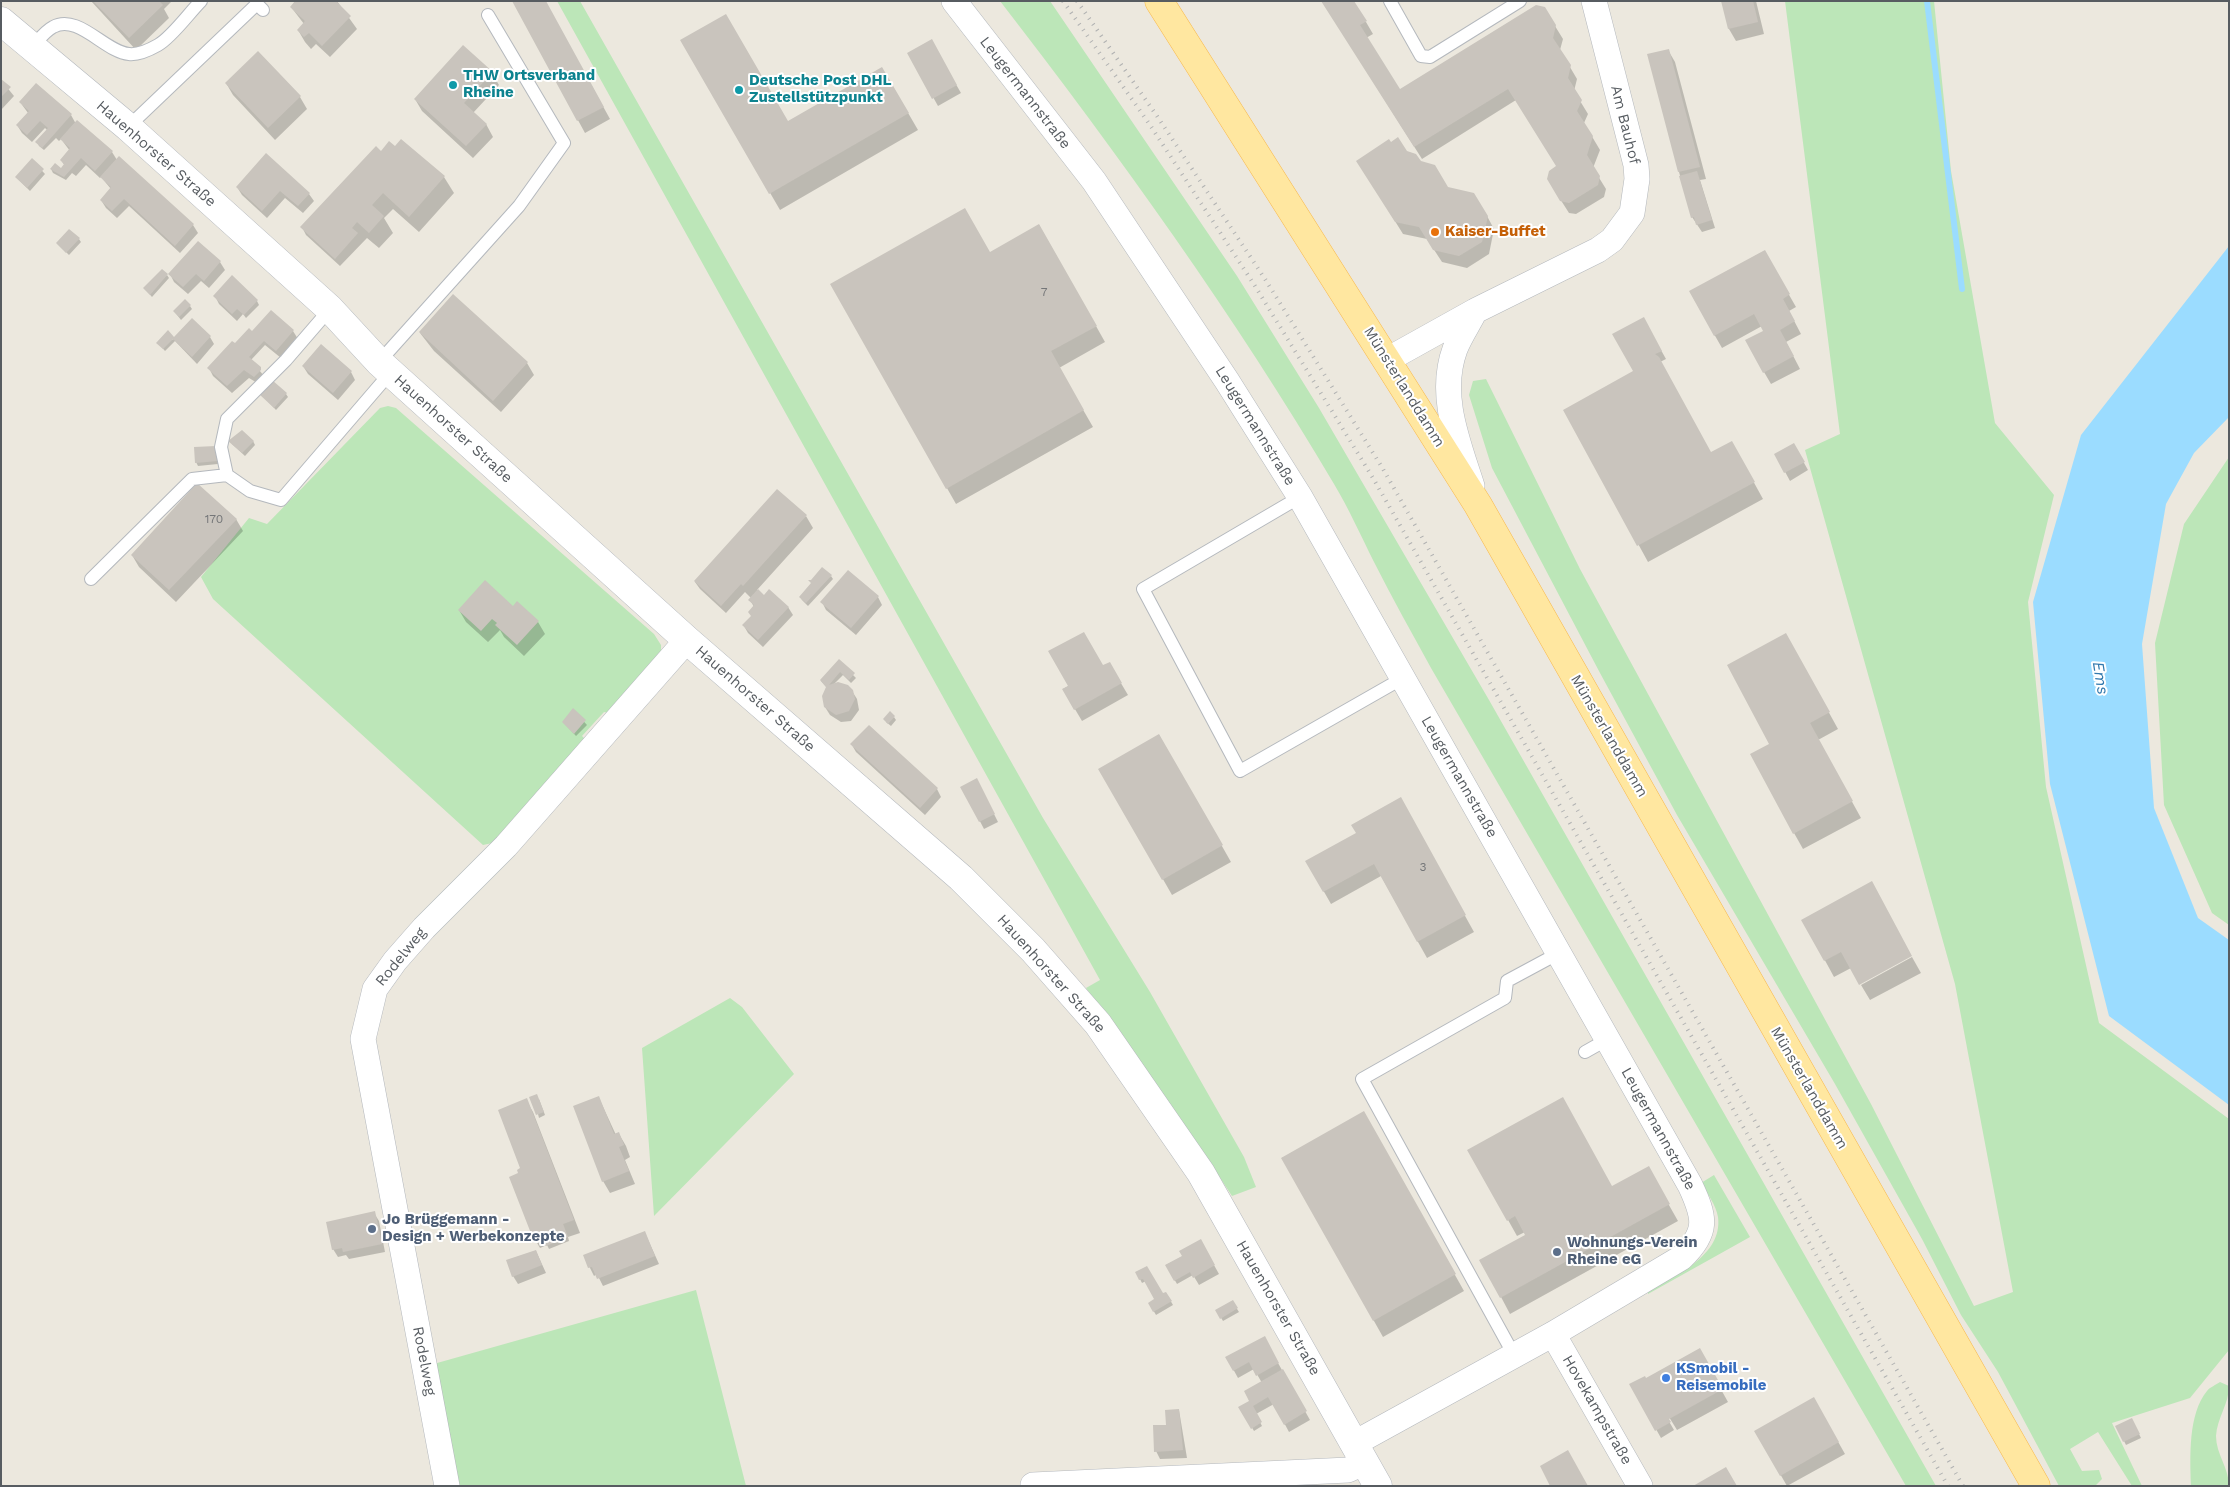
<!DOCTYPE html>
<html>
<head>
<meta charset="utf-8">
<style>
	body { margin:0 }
	#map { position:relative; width:2230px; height:1487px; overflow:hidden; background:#ece8de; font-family:"Work Sans",sans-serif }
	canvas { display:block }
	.frame { position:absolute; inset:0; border:2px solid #575c61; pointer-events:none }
</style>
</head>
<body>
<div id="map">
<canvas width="2230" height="1487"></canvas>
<div class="frame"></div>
</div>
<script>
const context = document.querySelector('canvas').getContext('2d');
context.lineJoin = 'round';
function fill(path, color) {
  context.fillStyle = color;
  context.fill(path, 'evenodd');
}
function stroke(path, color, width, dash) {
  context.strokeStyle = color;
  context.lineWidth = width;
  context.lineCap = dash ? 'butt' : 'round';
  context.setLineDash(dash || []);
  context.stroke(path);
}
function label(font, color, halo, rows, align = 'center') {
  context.font = font + ' "Work Sans",sans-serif';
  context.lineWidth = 4;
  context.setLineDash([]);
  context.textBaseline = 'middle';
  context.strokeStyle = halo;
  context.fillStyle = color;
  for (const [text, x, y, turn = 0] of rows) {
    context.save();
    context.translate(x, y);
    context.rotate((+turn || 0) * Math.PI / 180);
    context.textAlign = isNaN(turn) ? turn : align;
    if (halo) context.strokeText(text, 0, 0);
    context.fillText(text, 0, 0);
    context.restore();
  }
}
const green = new Path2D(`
	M557 1H580L1043 818 1150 992 1244 1157 1256 1187 1232 1196 1205 1155 1086 988 1100 980Z
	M1000 1H1050L1237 276 1319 408 1489 700 1936 1486H1906L1431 668C1412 633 1392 598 1374 562 1361 536 1349 509 1334 484 1235 316 1119 155 1000 1Z
	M1785 1H1934L1951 171 1995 423 2054 495 2028 602 2046 787 2099 1023 2229 1119V1350L2190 1398 2112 1423 2142 1486H2132L2098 1432 2070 1449 2082 1471 2099 1470 2102 1479 2095 1486H2059L1998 1372 1961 1315 1922 1239 1835 1084 1677 815 1600 673 1492 468 1469 395 1473 381 1486 379 1580 569 1871 1104 1974 1306 2013 1292 1955 984 1805 450 1840 434Z
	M388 406 396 408 654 634 661 645V660L608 713 604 712 582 736 585 739 497 842 483 845 213 599 201 577 249 518 267 524 380 408Z
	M2229 457V925L2212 913 2164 805 2155 643 2184 524Z
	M730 998 742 1007 794 1074 654 1216 642 1048Z
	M1714 1175 1750 1237 1648 1294V1291C1674 1276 1723 1256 1718 1217 1716 1205 1707 1193 1701 1183Z
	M696 1290 746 1486H451L430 1365Z
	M2220 1382 2229 1386C2229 1404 2217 1418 2216 1436 2216 1454 2229 1468 2229 1486H2191C2190 1457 2188 1414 2207 1391 2210 1387 2216 1385 2220 1382Z`);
const water = new Path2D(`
	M2229 246V417L2194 453 2166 504 2142 644 2154 808 2198 918 2229 940V1105L2109 1016 2050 784 2033 602 2081 435Z`);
const shadow = new Path2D(`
	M91 1H172L164 9 169 18 136 50Z
	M297 1H337L357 29 330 57 316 44 311 49 305 42 298 30 304 24 291 7Z
	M513 1H545L610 119 585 133Z
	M1322 1 1366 22 1373 34 1366 38 1399 91 1555 26 1563 39 1560 50 1577 79 1574 91 1588 114 1584 123 1600 150 1593 168 1606 189 1604 197 1576 214 1569 213 1555 191 1558 166 1516 100 1422 159Z
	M1722 1H1756L1764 34 1736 41 1729 29Z
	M682 41 788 123 882 68 918 130 780 210Z
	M931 41 961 93 938 106 909 54Z
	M1668 50 1675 62 1706 179 1700 180 1715 228 1702 232 1692 217 1679 172Z
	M258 53 300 97 307 109 275 140 233 95 226 83Z
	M492 73 499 85 473 113 486 124 493 137 473 158 422 111 415 99Z
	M1 80 14 96 1 110Z
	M20 102 71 115 76 124 77 121 112 152 117 160 119 158 193 225 198 233 180 253 129 206 117 218 106 208 101 200 111 189 101 177 100 178 86 165 76 176 72 173 66 180 53 173 51 169 61 170 65 166 61 160 70 151 61 139 59 141 56 138 44 150 39 146 37 142 47 130 45 128 32 142 22 133 17 125 28 113Z
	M401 141 444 177 454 193 419 232 393 209 384 218 393 233 379 248 367 238 340 266 306 235 302 227 381 153 395 148Z
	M266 155 309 194 314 201 303 213 285 198 267 218 242 195 237 187Z
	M32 160 45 174 30 191 19 180Z
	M1420 162 1447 188 1487 216 1494 229 1489 254 1467 268 1442 262 1427 239 1403 234 1365 173Z
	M1039 225 1105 342 1059 368 1093 427 956 504 831 284 990 253Z
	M79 239 81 242 69 255 57 243Z
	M198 242 220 262 225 270 209 288 201 281 188 294 174 282 170 274Z
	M1764 251 1796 307 1789 311 1801 334 1786 342 1800 369 1771 384 1764 372V331L1762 326 1722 348 1690 292Z
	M167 275 169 278 152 297 145 289Z
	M215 296 257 301 259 305 246 318 243 314 237 321 219 304Z
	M190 306 192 309 181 320 174 311Z
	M271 312 293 331 298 339 281 358 265 345 251 360 264 376 259 384 249 378 232 393 213 376 209 368 235 345 256 336Z
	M1643 318 1666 359 1660 362 1711 454 1741 459 1763 499 1648 562 1565 410 1635 372Z
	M420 333 527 363 534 375 501 412 434 351Z
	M210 337 214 344 197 364 175 341 165 351 158 343 174 339Z
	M303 366 351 372 355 380 338 400 308 374Z
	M261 394H286L288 397 276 410Z
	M253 441 255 445 245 456 232 444Z
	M1794 445 1808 470 1790 481 1776 455Z
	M217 451 218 464 198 466 196 462Z
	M806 516 813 528 757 590 764 597 788 607 793 615 763 647 748 633 744 626 752 617 754 607 750 600 751 598 745 592 726 613 700 589 695 582Z
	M236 519 243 531 176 602 139 567 132 555Z
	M848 572 878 597 882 605 856 635 826 610 822 602Z
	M831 576 833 579 808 606 802 600 800 597Z
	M459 610 538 622 545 634 524 656 504 637 500 630 488 642 466 622Z
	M1795 651 1838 729 1818 740 1861 818 1803 849 1794 833 1771 744Z
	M839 661 856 678 851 683 843 675 833 685 852 691 857 699 859 710 851 721 841 722 830 715 825 707 828 689 821 681Z
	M1109 663 1128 695 1082 721 1063 689Z
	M573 710 587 725 576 736 563 722Z
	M894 717 896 720 891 726 886 722Z
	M1159 735 1231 862 1172 895 1100 769Z
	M852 745 937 789 941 797 925 815 856 752Z
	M962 787 981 788 998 822 984 829Z
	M1409 815 1474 932 1427 958 1381 876 1331 904 1307 862Z
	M1871 883 1851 968 1834 977 1803 920Z
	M1912 957 1921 973 1870 1000 1861 985Z
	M599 1098 616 1135 619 1134 626 1146 630 1157 625 1160 635 1184 610 1193 603 1181Z
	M539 1099 545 1115 539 1118 538 1114Z
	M526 1100 533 1112 580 1233 568 1237 569 1241 549 1249 547 1245 540 1248 533 1236 511 1177 520 1174Z
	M1364 1113 1464 1291 1383 1337 1282 1158Z
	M1469 1150 1612 1188 1648 1168 1678 1221 1510 1314 1501 1297 1527 1235 1525 1232 1517 1236Z
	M374 1213 379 1221 385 1252 349 1259 346 1255 338 1257 333 1249Z
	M645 1233 659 1264 603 1286 597 1274 594 1276 584 1256Z
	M1200 1240 1219 1274 1199 1285 1193 1275 1177 1284 1166 1265 1183 1256Z
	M536 1251 546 1273 518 1284 513 1276Z
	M1137 1273 1163 1295 1166 1293 1173 1305 1156 1315 1149 1303 1155 1300 1146 1281 1142 1283Z
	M1232 1301 1239 1312 1223 1321 1217 1311Z
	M1264 1338 1310 1420 1289 1432 1274 1404 1256 1414 1262 1426 1254 1431 1240 1407 1251 1401 1262 1383 1254 1369 1238 1378 1227 1358Z
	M1699 1350 1728 1402 1677 1430 1669 1417 1667 1418 1674 1430 1661 1438 1631 1385 1665 1414Z
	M1814 1399 1845 1454 1787 1486 1756 1432Z
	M1179 1410 1187 1458 1160 1459 1156 1451 1167 1426Z
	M2132 1420 2141 1438 2126 1445 2117 1427Z`);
const stream = new Path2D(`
	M1927 1 1962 289`);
const building = new Path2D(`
	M93 1H159L163 5 129 38Z
	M295 1H336L351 16 322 46 309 33 304 37 297 30 305 21 290 7Z
	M512 1H546L604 107 577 121Z
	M1321 1H1354L1367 21 1360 25 1400 89 1536 5 1545 7 1556 25 1553 38 1571 65 1568 78 1582 100 1577 111 1593 136 1587 155 1600 176 1598 185 1569 203 1560 201 1547 179 1549 171 1556 166 1508 89 1414 147Z
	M1721 1H1753L1758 22 1728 29Z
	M726 14 788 121 882 67 909 113 769 194 680 40Z
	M932 39 957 85 932 99 907 53Z
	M463 45 493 72 464 103 487 124 466 146 414 99Z
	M1669 49 1700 167 1678 172 1647 54Z
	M258 51 301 96 268 128 225 83Z
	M1 79 11 87 1 97Z
	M36 83 72 114 42 148 35 142 48 128 40 121 27 135 16 125 29 111 19 102Z
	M77 120 113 151 95 171 81 158 64 177 50 169 55 163 61 168 64 164 60 160 70 148 60 139Z
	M1398 137 1407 151 1416 154 1421 161 1435 165 1448 187 1474 193 1488 216 1482 242 1459 256 1433 250 1419 227 1395 222 1356 161 1389 139 1391 142Z
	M401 139 445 176 409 217 383 193 372 205 384 216 369 233 357 222 352 228 358 233 335 259 300 227 376 146 381 151 389 141 395 146Z
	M266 153 310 193 298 206 280 191 262 211 236 187Z
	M119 156 194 224 175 246 124 199 112 211 100 200 111 187 100 177Z
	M32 158 44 169 27 188 15 177Z
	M1697 171 1712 220 1696 225 1694 217 1691 218 1679 176Z
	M965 208 990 252 1039 224 1097 326 1051 351 1084 410 946 489 830 284Z
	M69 229 80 238 66 253 56 243Z
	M198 241 221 261 204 281 196 274 183 287 168 274 150 295 143 288 162 269 168 274Z
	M1765 250 1790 294 1783 299 1795 321 1780 330 1794 356 1763 373 1745 340 1763 331 1754 314 1714 336 1689 291Z
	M232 275 258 300 244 315 237 309 232 314 213 296Z
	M453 294 528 362 493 401 419 332Z
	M185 299 191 305 179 317 173 311Z
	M271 310 294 330 276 351 264 341 249 357 261 367V370L254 377 244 370 227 386 207 368 232 341 235 343 249 328 252 331Z
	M1644 317 1662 351 1655 354 1659 357 1711 452 1732 441 1755 482 1637 546 1563 410 1633 371 1612 334Z
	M192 318 211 336 192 357 173 339 163 349 156 343 168 330 174 337Z
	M321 344 352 371 333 393 302 366Z
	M272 380 287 393 274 408 259 394Z
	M242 430 254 441 242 453 228 441Z
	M1794 443 1805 462 1784 473 1774 454Z
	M216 446 217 461 195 463 194 447Z
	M197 483 237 519 169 590 131 555Z
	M777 489 807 515 743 586 741 584 721 606 694 581Z
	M822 567 832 575 806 603 799 597 811 583 808 580H811Z
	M848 570 879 596 851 628 820 602Z
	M485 580 513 606 517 601 539 621 517 645 495 625 497 623 492 619 481 631 458 610Z
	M758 589 764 595 769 589 789 607 758 640 742 625 751 616 748 612 754 605 748 600Z
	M1084 632 1103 665 1110 662 1122 683 1074 710 1062 689 1068 686 1048 651Z
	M1786 633 1830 712 1810 723 1853 801 1793 834 1750 754 1769 744 1727 665Z
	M839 659 855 673 849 680 840 672 829 685 838 682 848 685 853 690 855 699 849 711 836 715 824 707 822 696 826 687 820 680Z
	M573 708 586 720 574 734 562 722Z
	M890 711 895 716 888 724 883 719Z
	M869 725 938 788 920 808 850 744Z
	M1159 734 1223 845 1162 880 1098 769Z
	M977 778 995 814 979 822 960 787Z
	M1401 797 1466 915 1417 942 1374 864 1323 892 1305 861 1356 833 1351 825Z
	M1872 881 1912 956 1859 985 1841 952 1824 961 1801 920Z
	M537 1094 544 1112 536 1115 529 1097Z
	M599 1096 614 1134 619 1132 624 1145 619 1147 629 1171 602 1182 573 1106Z
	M1563 1097 1612 1186 1649 1166 1670 1204 1500 1298 1479 1260 1525 1235 1515 1216 1507 1221 1467 1150Z
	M527 1098 574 1220 563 1224 568 1237 546 1246 541 1232 532 1236 509 1177 518 1173 517 1170 520 1168 498 1110Z
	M1364 1111 1456 1274 1373 1321 1281 1158Z
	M375 1211 382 1244 343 1252 342 1248 332 1250 326 1222Z
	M645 1231 655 1256 597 1279 592 1267 588 1268 583 1255Z
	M1201 1239 1215 1265 1193 1278 1190 1272 1174 1281 1165 1265 1182 1256 1179 1251Z
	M536 1250 542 1265 512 1277 506 1260Z
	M1147 1266 1163 1293 1166 1292 1172 1301 1153 1312 1148 1303 1154 1299 1143 1279 1139 1280 1135 1272Z
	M1233 1300 1238 1308 1220 1319 1215 1310Z
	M1265 1336 1279 1363 1256 1376 1249 1362 1233 1371 1225 1357Z
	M1700 1348 1723 1389 1669 1419 1671 1422 1655 1431 1629 1384 1645 1376 1646 1378Z
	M1283 1369 1307 1411 1284 1425 1268 1397 1253 1406 1262 1422 1251 1429 1238 1407 1249 1401 1244 1391Z
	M1814 1397 1839 1442 1780 1476 1754 1431Z
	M1179 1409 1183 1450 1154 1452 1153 1425H1166L1165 1410Z
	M2132 1418 2140 1434 2123 1442 2115 1426Z
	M1568 1450 1588 1486H1550L1540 1466Z
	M1726 1467 1737 1486H1693Z`);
const service = new Path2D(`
	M1390 1 1421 56 1430 57 1520 1
	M31 48C37 42 45 31 53 27 78 13 105 52 129 54 138 55 151 49 158 45 172 37 189 13 201 1
	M128 127 257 4 263 10
	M379 362 519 206 564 143 488 15
	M227 475 221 447 227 419 286 360 330 309
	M1300 497 1143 589 1240 771 1403 678
	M91 579 192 479 227 475 250 491 281 500 391 372
	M1585 1052 1608 1039
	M1514 1355 1362 1079 1505 998 1507 981 1559 953`);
const minor = new Path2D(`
	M954 1 1094 181 1227 381 1300 497 1690 1185C1705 1217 1709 1232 1681 1258L1553 1334 1355 1443
	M1387 360 1475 311 1598 250 1612 240 1632 213 1637 179 1636 165 1594 1
	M1472 486C1458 442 1438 395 1455 349 1460 336 1469 323 1475 311
	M1553 1334 1640 1486
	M1033 1485 1348 1470 1365 1462
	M447 1486 363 1039 375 989 395 961 424 928 506 846 687 640`);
const tertiary = new Path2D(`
	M1 21 128 127 330 309 379 362 687 640 961 878 1033 950 1098 1024 1201 1173 1378 1486`);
const primary = new Path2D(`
	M1159 1 1478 505 2036 1486`);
const rail = new Path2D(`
	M1063 1 1150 125 1255 286 1373 478 1948 1486
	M1077 1 1157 116 1265 279 1383 469 1963 1486`);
const markers = [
	[453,85,5,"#0f9aa8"],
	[739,90,5,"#0f9aa8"],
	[1435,232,5,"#e8710a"],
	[372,1229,5,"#5c6f8a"],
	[1557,1252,5,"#5c6f8a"],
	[1666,1378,5,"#3f7fe0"]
];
const numberNames = [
	["7",1044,292],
	["170",214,519],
	["3",1423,867]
];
const cultureNames = [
	["THW Ortsverband",463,76],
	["Rheine",463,93],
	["Deutsche Post DHL",749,81],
	["Zustellstützpunkt",749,98]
];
const streetNames = [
	["Leugermannstraße",1025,93,52],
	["Am Bauhof",1625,125,76],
	["Hauenhorster Straße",156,154,41],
	["Münsterlanddamm",1404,387,58],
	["Leugermannstraße",1255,426,58],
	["Hauenhorster Straße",453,429,42],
	["Hauenhorster Straße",755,699,41],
	["Münsterlanddamm",1609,736,60],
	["Leugermannstraße",1459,777,60],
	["Rodelweg",401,957,-51],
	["Hauenhorster Straße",1051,974,48],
	["Münsterlanddamm",1809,1088,60],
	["Leugermannstraße",1658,1129,61],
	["Hauenhorster Straße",1278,1308,60],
	["Rodelweg",424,1361,79],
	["Hovekampstraße",1597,1410,60]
];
const foodNames = [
	["Kaiser-Buffet",1445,232]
];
const serviceNames = [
	["Jo Brüggemann -",382,1220],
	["Design + Werbekonzepte",382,1237],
	["Wohnungs-Verein",1567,1243],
	["Rheine eG",1567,1260]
];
const shopNames = [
	["KSmobil -",1676,1369],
	["Reisemobile",1676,1386]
];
const waterNames = [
	["Ems",2100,678,81]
];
fill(green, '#bce6b8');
fill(water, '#9bdcff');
fill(shadow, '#0003');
stroke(stream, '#9bdcff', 6);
fill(building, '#c9c4bd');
stroke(service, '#b4b8bd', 14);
stroke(minor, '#b4b8bd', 26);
stroke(tertiary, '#b4b8bd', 29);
stroke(primary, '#f9b84a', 29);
stroke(service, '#fff', 12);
stroke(minor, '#fff', 25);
stroke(tertiary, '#fff', 28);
stroke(primary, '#ffe7a0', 28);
stroke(rail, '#b1b2b2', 4, [1, 6]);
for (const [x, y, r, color] of markers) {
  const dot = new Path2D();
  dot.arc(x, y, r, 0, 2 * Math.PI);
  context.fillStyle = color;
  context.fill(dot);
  stroke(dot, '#fff', 2);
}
label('12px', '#747678', null, numberNames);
label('bold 15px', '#0d838f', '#fff', cultureNames, 'left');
label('15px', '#575c61', '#fff', streetNames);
label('bold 15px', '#c56008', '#fff', foodNames, 'left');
label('bold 15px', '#4e5e75', '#fff', serviceNames, 'left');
label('bold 15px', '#366cbe', '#fff', shopNames, 'left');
label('italic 16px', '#3279ad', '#fff', waterNames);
</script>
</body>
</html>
